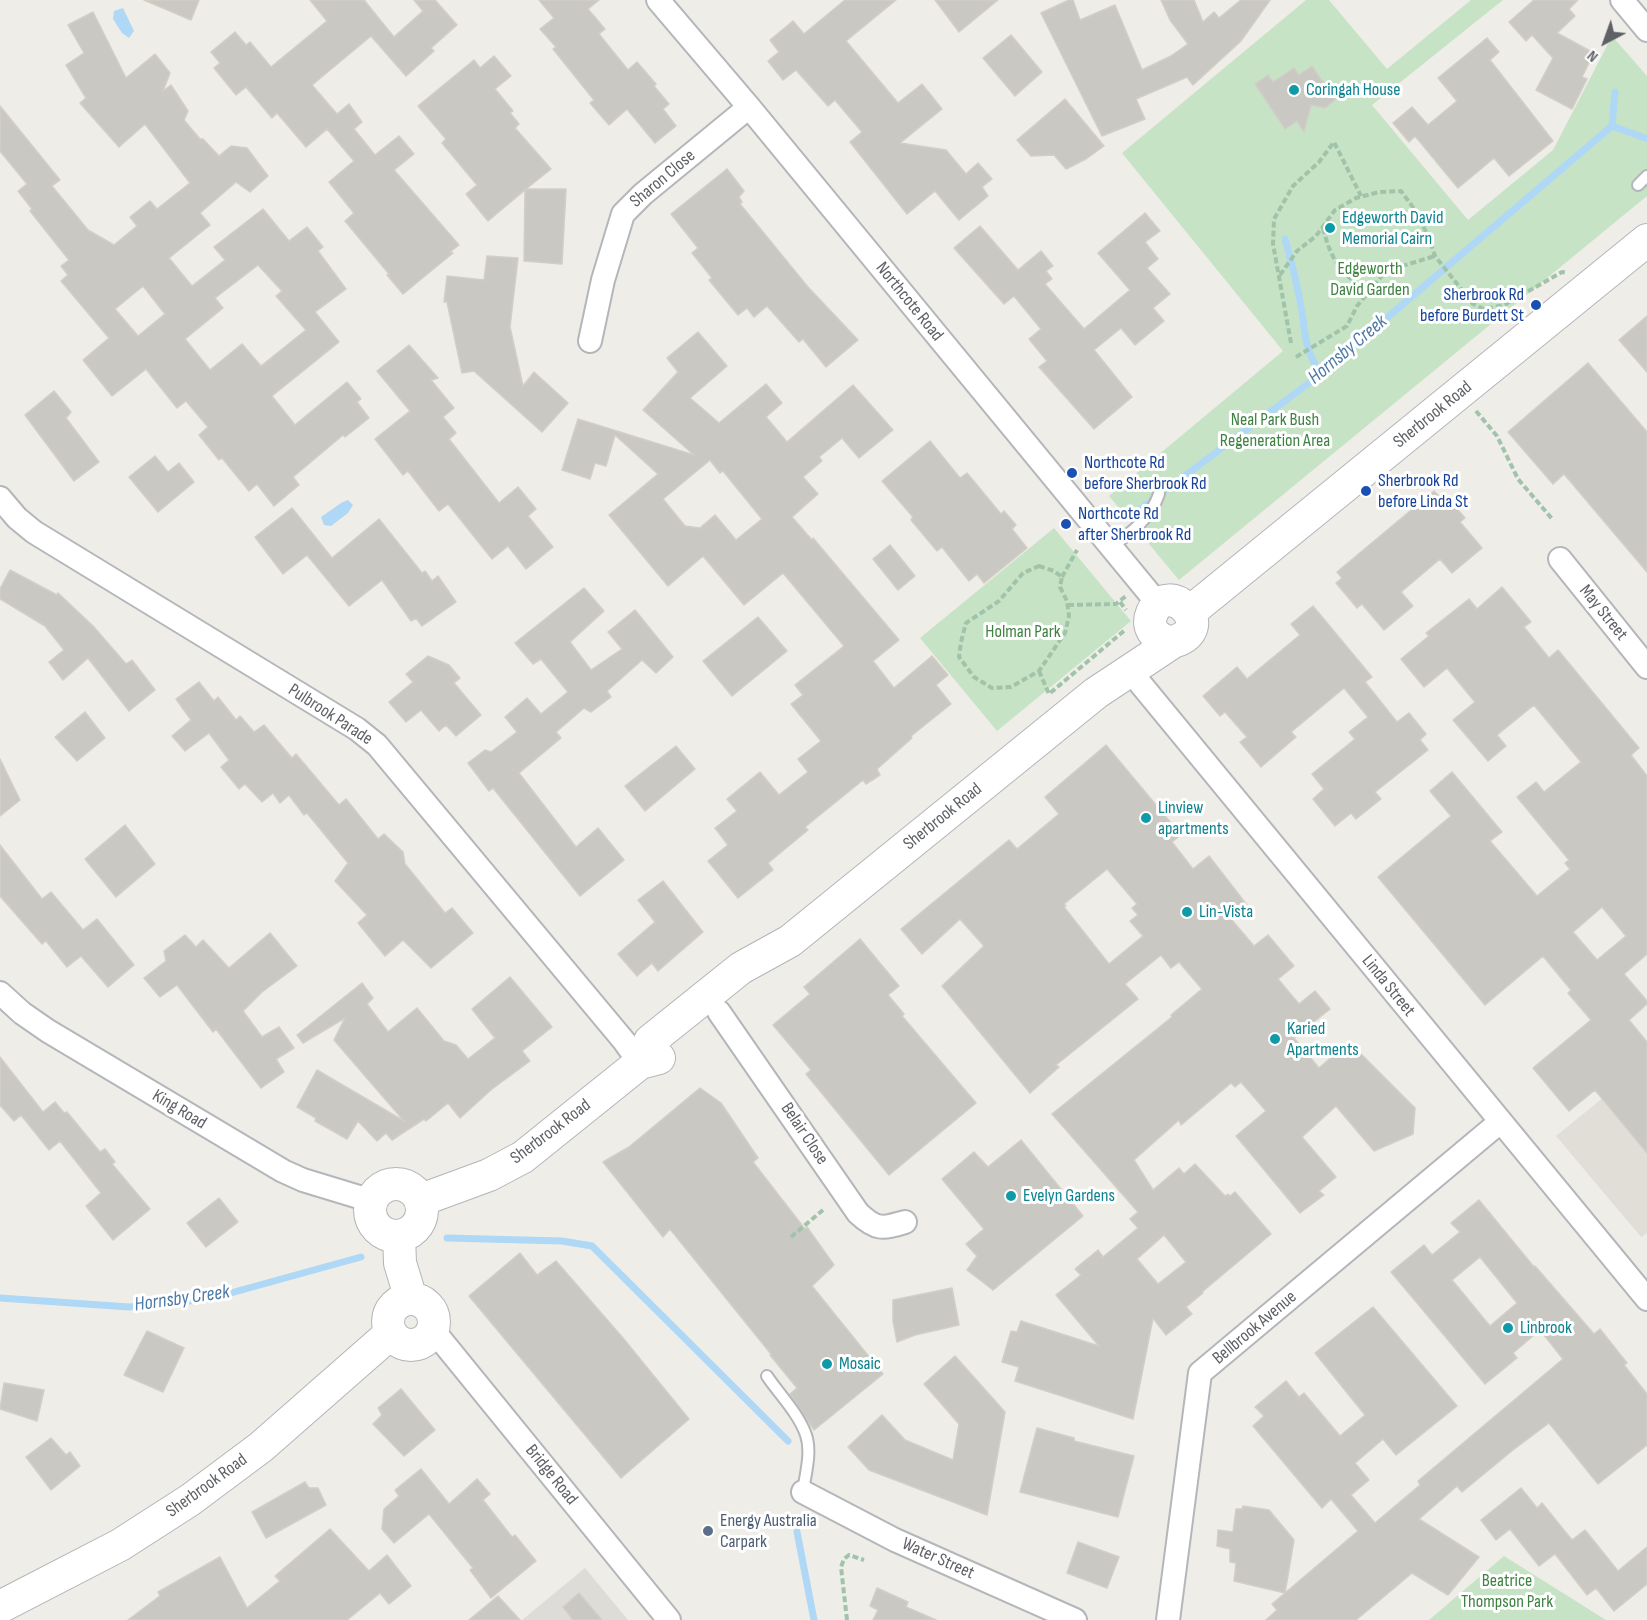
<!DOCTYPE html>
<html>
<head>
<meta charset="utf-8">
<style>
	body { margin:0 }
	#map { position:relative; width:1647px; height:1620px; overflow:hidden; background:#efede7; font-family:"Sofia Sans Condensed",sans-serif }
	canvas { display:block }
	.north { position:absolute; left:1575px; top:12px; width:60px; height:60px; -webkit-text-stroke:4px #fff; paint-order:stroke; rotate:221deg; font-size:16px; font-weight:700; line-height:24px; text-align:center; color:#5e6165 }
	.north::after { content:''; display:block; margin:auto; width:21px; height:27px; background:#5e6165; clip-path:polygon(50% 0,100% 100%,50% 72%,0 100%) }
</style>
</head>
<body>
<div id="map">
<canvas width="1647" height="1620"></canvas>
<div class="north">N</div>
</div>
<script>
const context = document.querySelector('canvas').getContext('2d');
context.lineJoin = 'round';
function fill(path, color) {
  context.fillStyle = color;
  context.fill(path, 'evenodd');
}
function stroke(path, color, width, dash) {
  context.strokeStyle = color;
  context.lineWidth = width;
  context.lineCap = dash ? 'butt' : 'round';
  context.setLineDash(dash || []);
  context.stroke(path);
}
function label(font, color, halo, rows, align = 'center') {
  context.font = font + ' "Sofia Sans Condensed",sans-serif';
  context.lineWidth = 6;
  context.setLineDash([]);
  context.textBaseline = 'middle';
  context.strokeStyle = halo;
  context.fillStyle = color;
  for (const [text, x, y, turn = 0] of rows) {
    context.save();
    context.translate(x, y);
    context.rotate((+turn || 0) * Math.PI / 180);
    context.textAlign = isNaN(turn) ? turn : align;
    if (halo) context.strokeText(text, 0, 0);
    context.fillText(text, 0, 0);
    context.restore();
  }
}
const industrial = new Path2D(`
	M585 1568 628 1620H522Z`);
const education = new Path2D(`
	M1647 1062V1233L1641 1237 1556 1136Z`);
const green = new Path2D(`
	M1306 0H1329L1387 69 1471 0H1503L1372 105 1468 220 1553 150 1612 36 1647 76V196L1179 580 1109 496 1283 351 1122 153Z
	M1054 528 1131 621 997 731 920 638Z
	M1504 1556 1606 1620H1429Z`);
const water = new Path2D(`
	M123 8 134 31 129 38 122 33 113 19 114 11Z
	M348 500 353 505 348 513 331 526 324 525 321 517 341 503Z`);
const stream = new Path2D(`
	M1612 126 1645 138
	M1285 239C1292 263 1298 288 1302 312 1306 340 1305 350 1321 374
	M1131 516 1321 374 1612 126 1615 92
	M447 1238 562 1241 592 1246 788 1441
	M0 1298 129 1307 209 1299 361 1257
	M797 1532 814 1620`);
const building = new Path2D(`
	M144 0H199L191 20Z
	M310 0H364L394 37 423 11 414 0H435L457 25 431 48 434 51 406 76 371 36 312 85 337 114 349 104 362 122 354 129 375 155 399 136 414 154 394 170 459 245 450 252 453 253 403 294 387 275 389 274 345 221 354 213 329 182 354 161 327 129 306 147 277 113 272 118 246 87 236 95 214 68 220 63 211 52 235 32 246 45 250 42 271 67 327 21Z
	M539 0H599L588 9 605 29 599 34 628 70 637 62 656 84 654 86 669 104 663 109 676 126 655 143 627 109 609 125 590 103 594 100 553 49 556 47 540 29 554 18Z
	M845 0H896L846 41 898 103 922 84 942 109 900 143 946 150 966 174 978 163 992 179 982 187 988 196 959 220 935 191 907 214 850 142 862 132 835 100 828 106 796 70 783 80 768 61 779 52 770 40 793 21 804 34Z
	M935 0H998L959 32Z
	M1069 0H1073L1080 20 1115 5 1142 70 1171 56 1188 44 1170 20 1161 0H1194L1203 22 1214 12 1219 18 1241 0H1270L1241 41 1193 85 1187 77 1136 99 1145 119 1102 136 1041 13Z
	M1534 0H1578L1569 9 1575 16 1557 33 1594 53 1582 77 1587 79 1572 109 1536 90 1553 58 1532 35 1526 41 1509 22Z
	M93 12 126 78 155 54 170 73 163 91 171 85 188 111 184 120 200 139H203L219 156 231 146 247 148 268 176 250 192 236 182 200 213 210 225 169 258 192 286 225 260 214 247 263 209 289 241 307 227 323 247 318 251 346 289 315 312 339 342 272 396 295 425 347 382 361 399 357 402 369 418 345 437 343 435 293 477 299 485 274 506 257 484 249 491 222 458 219 460 199 435 208 427 186 401 177 408 146 369 112 396 83 360 109 338 61 281 68 275 61 266 69 260 30 211 32 209 18 191 27 184 0 151V106L60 180 52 186 88 230 114 245 137 226 130 217 150 201 157 209 190 183 145 124 119 147 80 103 86 98 66 65 84 53 68 25ZM258 265 282 291 276 296 306 330 261 366 242 344 210 370 185 339 223 308 215 298ZM143 286 165 314 138 336 115 309Z
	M1011 35 1042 72 1015 96 983 58Z
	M1487 38 1499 52 1490 60 1553 141 1509 176 1494 158 1458 188 1415 136 1409 142 1393 123 1412 107 1428 125 1457 101 1438 78Z
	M494 56 511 76 495 89 513 111 510 113 519 124 515 128 551 169 526 189H566L562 264 524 261 525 190 488 221 466 194 477 185 442 143 446 139 418 106 474 60 480 68Z
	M1312 66 1335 100 1325 108 1311 105 1304 132 1297 121 1285 129 1255 84 1268 75 1273 82 1294 68 1299 75Z
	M1065 99 1104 146 1086 159 1066 169 1054 155 1031 156 1017 140Z
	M727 169 744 191 739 197 742 202 740 204 808 287 858 340 826 367 803 339 799 342 767 306 754 317 747 308 738 315 709 280 712 278 692 253 698 248 671 214Z
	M1145 213 1160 231 1145 242 1158 259 1147 268 1170 294 1153 308 1164 321 1135 345 1121 328 1094 350 1132 397 1094 429 1039 367 1047 361 1029 339 1041 329 1014 296 1004 304 954 248 980 226 1018 270 1041 251 1053 266 1046 271 1052 279 1045 284 1084 329 1130 290 1098 253Z
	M487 256 518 258 510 327 523 386 534 372 568 403 542 432 474 371 462 373 447 302H444L447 276 484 280Z
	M1647 316V372L1619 340Z
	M698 332 727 366 690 398 719 423 766 384 782 403 766 417 787 442 853 385 893 430 859 458 842 438 819 457 822 461 803 477 818 494 792 517 812 540 813 538 899 640 873 661 894 688 932 656 948 675 936 685 951 704 911 736 912 738 877 769 880 775 866 784 863 780 805 827 808 830 768 863 773 870 738 898 708 861 728 845 715 828 737 811 727 799 760 772 779 795 808 772 798 759 821 741 791 704 803 695 795 685 844 646 783 573 744 605 703 556 668 586 609 515 658 474 615 435 606 466 595 463 590 479 562 470 578 419 694 455 643 410 678 372 667 358ZM710 460 720 473 723 471 762 519 736 540 715 515 700 528 685 526 663 499Z
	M409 345 438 378 431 380 454 408 443 417 456 433 449 439 499 503 518 487 536 509 528 516 553 547 526 569 508 546 492 559 448 504 439 511 408 471 403 475 375 439 410 411 377 371Z
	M1588 363 1647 432V572L1564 474 1553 484 1508 432Z
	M54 391 71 412 66 418 99 462 74 481 25 415Z
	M930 441 960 478 967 473 1001 514 1004 511 1016 525 1012 529 1027 548 984 583 977 574 969 581 942 547 937 551 911 520 913 517 882 481Z
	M155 456 168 472 179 463 194 482 158 512 129 477Z
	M1434 491 1440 497 1444 494 1465 518 1460 522 1482 548 1452 573 1440 559 1401 592 1413 606 1384 630 1362 604 1357 608 1336 583 1342 578 1337 572Z
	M292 508 332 558 379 519 422 573 425 571 432 581 438 576 456 602 422 626 416 618 411 621 382 580 349 606 307 555 283 574 255 537Z
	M890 545 915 576 898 590 873 559Z
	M10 570 57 595 58 593 93 626 126 664 132 660 155 690 129 711 88 658 63 680 49 662 64 650 45 626 0 599V589Z
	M1502 587 1531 622 1524 627 1549 658 1558 650 1639 748 1631 755 1647 776V954L1624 974 1647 1001V1004L1629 1020 1647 1042V1153L1595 1090 1569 1111 1533 1068 1591 1020 1568 993 1571 990 1543 956 1485 1005 1378 877 1451 816 1430 791 1452 772 1502 832 1490 841 1537 896 1570 869 1565 863 1569 860 1517 797 1536 782 1544 792 1581 762 1534 705 1497 735 1506 746 1488 761 1453 720 1475 702 1447 668 1424 687 1401 659 1429 636 1426 633 1469 599 1477 609ZM1602 907 1626 936 1597 960 1573 932Z
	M584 588 604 611 570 642 591 670 622 649 608 632 635 610 673 657 656 673 642 660 607 691 611 697 591 712 584 708 556 732 561 738 519 773 576 847 598 828 624 860 580 896 493 788 489 791 468 763 485 750 491 752 517 732 505 717 527 698 541 714 568 692 541 659 533 664 515 643Z
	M1313 606 1372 677 1365 682 1397 722 1409 713 1426 734 1420 740 1428 750 1375 792 1381 799 1356 819 1351 813 1335 826 1313 799 1324 789 1312 774 1355 739 1349 732 1368 717 1344 688 1291 732 1296 737 1261 767 1240 742 1247 737 1225 712 1220 716 1203 696 1237 667 1247 679 1300 635 1291 624Z
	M758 617 787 651 732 696 703 661Z
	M428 656 449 665 460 678 454 683 481 715 456 736 446 725 439 731 421 710 406 722 389 702 413 682 406 674Z
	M199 682 214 701 218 697 236 720 240 716 254 732 264 725 292 758 296 754 339 805 346 799 378 839 384 834 403 852 405 864 445 913 452 908 473 933 431 968 403 940 385 956 358 923 367 915 335 881 348 863 307 813 304 815 289 795 280 803 273 793 262 802 245 784 239 789 221 767 229 760 209 733 185 751 172 736 191 720 176 699Z
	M85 712 105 738 77 761 55 737Z
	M1106 745 1181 835 1172 842 1193 869 1209 856 1247 905 1231 919 1254 946 1268 935 1294 966 1278 979 1299 1004 1315 991 1330 1009 1294 1038 1319 1068 1349 1042 1415 1108 1413 1134 1374 1151 1336 1106 1302 1137 1336 1177 1319 1191 1324 1195 1300 1213 1236 1136 1266 1111 1241 1082 1235 1087 1231 1083 1181 1125 1179 1120 1134 1160 1153 1190 1179 1168 1184 1174 1195 1164 1225 1196 1228 1194 1230 1196 1235 1192 1271 1234 1202 1292 1203 1293 1186 1307 1192 1314 1166 1335 1153 1318 1133 1419 1015 1381 1019 1367 1002 1362 1011 1331 1017 1332 1021 1321 1099 1346 1056 1295 1081 1275 1075 1269 1098 1250 1103 1257 1138 1228 1130 1219 1138 1212 1052 1114 1172 1017 1171 1015 1202 989 1179 962 1171 968 1161 955 1125 984 1138 999 1056 1065 1059 1067 1030 1093 942 986 984 946 960 919 922 954 901 929 1009 840 1017 849 1059 814 1045 797ZM1107 869 1137 904 1132 908 1138 915 1130 921 1143 936 1109 964 1064 907 1066 906 1064 904ZM1164 1235 1186 1262 1158 1284 1137 1259Z
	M676 746 695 769 645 811 625 786Z
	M0 759 20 800 0 816Z
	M125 825 155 864 116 897 85 859Z
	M0 845 42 899 51 892 83 930 97 919 134 965 108 987 81 956 67 967 46 941 42 944 0 896Z
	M663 881 703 932 658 971 652 963 637 976 618 954 655 922 638 900Z
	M270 933 297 966 262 992 243 1011 262 1037 279 1027 294 1048 276 1059 284 1072 261 1088 216 1029 213 1032 177 985 160 997 144 978 166 961 164 951 185 935 196 947 203 940 229 968Z
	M860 939 899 986 888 995 904 1014 902 1016 976 1103 889 1175 806 1074 811 1070 773 1025 810 994 804 987Z
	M510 977 552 1027 522 1051 530 1061 492 1089 460 1118 448 1103 426 1121 424 1119 392 1140 386 1133 377 1141 358 1121 347 1139 315 1121 316 1118 297 1107 317 1070 404 1121 334 1040 345 1018 303 1043 297 1035 362 983 373 998 367 1004 388 1032 417 1008 444 1041 456 1045 468 1059 495 1038 472 1009Z
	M0 1057 43 1112 55 1102 64 1113 67 1112 100 1152 105 1149 115 1162 112 1164 150 1209 113 1240 86 1206 101 1193 60 1141 49 1150 21 1115 14 1121 0 1105Z
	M700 1088 721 1103 758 1158 753 1162 805 1229 807 1227 834 1265 812 1286 883 1374 814 1430 790 1394 797 1388 770 1355 771 1354 670 1229 663 1237 603 1162 629 1147Z
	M1021 1140 1083 1216 993 1290 967 1270 977 1256 966 1244 984 1229 942 1179 974 1152 988 1167Z
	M219 1198 238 1222 206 1247 187 1223Z
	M1479 1200 1534 1267 1535 1266 1594 1334 1600 1329 1627 1363 1624 1365 1647 1394V1445L1598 1484 1549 1423 1513 1450 1462 1492 1457 1486 1419 1519 1479 1557 1448 1595 1412 1573 1356 1620H1266L1277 1610 1272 1604 1358 1531 1331 1499 1322 1508 1253 1426 1264 1416 1255 1407 1286 1381 1299 1397 1304 1393 1340 1436 1365 1415 1315 1353 1373 1307 1457 1406 1396 1455 1383 1439 1355 1463 1369 1480 1351 1495 1375 1523 1420 1485 1418 1481 1563 1359 1540 1330 1513 1353 1517 1358 1485 1384 1391 1272 1424 1245 1432 1255 1460 1232 1451 1223ZM1480 1257 1517 1303 1490 1326 1452 1280Z
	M520 1253 537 1275 556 1261 623 1338 689 1419 621 1478 469 1296Z
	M952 1288 959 1325 915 1335 897 1342 893 1321V1300Z
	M147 1331 184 1348 163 1392 124 1375Z
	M955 1356 1005 1412 987 1515 869 1470 848 1447 882 1415 905 1440 953 1460 959 1424 924 1384Z
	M4 1383 44 1390 37 1421 0 1409Z
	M401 1389 435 1430 404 1456 373 1424 382 1415 378 1408Z
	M1037 1428 1074 1438V1441L1134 1456 1118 1517 1020 1492Z
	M51 1438 66 1455 70 1452 80 1466 51 1490 26 1457Z
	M421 1469 449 1504 477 1479 490 1494 483 1500 512 1537 515 1535 536 1561 491 1598 470 1570 473 1568 429 1514 394 1543 382 1529 384 1509 399 1496 395 1490Z
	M305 1482 309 1488H318L326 1505 266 1538 252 1512Z
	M1521 1488 1537 1508 1542 1503 1572 1540 1585 1530 1618 1571 1647 1547V1584L1614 1611 1596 1588 1587 1595 1555 1554 1539 1566 1510 1529 1496 1540 1481 1520Z
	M1243 1506 1269 1510 1294 1540 1285 1593 1234 1581 1236 1563 1230 1562V1549L1217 1546 1218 1530 1233 1532 1236 1509H1242Z
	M330 1529 369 1571 387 1555 411 1586 389 1604 380 1593 347 1620H128L160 1596 158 1592 220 1557 247 1608 280 1581 275 1576Z
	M1078 1542 1119 1557 1107 1588 1067 1573Z
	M877 1588 908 1602 906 1607 936 1620H873L878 1610 870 1606Z
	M579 1593 602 1620H573L563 1607Z
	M498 1596 520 1620H469Z`);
const path = new Path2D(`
	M1323 228C1331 261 1341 273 1368 292
	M1280 275 1297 251 1316 236 1335 210 1356 198 1379 192 1401 191 1415 210 1429 238 1435 256 1473 304 1484 309 1504 305 1562 272 1567 273
	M1291 343 1273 244 1274 219 1293 186 1319 162 1334 142 1361 196
	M1296 357 1347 326 1357 306 1386 271 1435 256
	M1476 411 1497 436 1518 479 1553 520
	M1039 566 1054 571 1062 577 1060 587 1067 601 1069 616 1065 633 1039 671 1011 687 992 688 974 677 959 657 961 642 966 623 999 601 1023 573Z
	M1062 577 1077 550
	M1120 602 1126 610
	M1068 605 1116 604 1126 596
	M1039 671 1049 694 1125 630
	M791 1237 823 1210
	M847 1620 841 1567 844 1559 849 1555 864 1560`);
const service = new Path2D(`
	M1638 185 1647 176
	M1111 547C1131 533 1151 518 1159 494
	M767 1376C779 1394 799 1414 806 1435 812 1453 805 1475 803 1492`);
const minor = new Path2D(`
	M658 0 749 107 1159 605
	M1622 0 1647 30
	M590 341 603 280 623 214 643 194 749 107
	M0 498 17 518 34 532 357 729 377 745 624 1041 640 1063
	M1560 559 1647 667
	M1130 671 1647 1299
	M0 993 22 1013 48 1031 283 1171 303 1180 372 1201
	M719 1012 858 1213C876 1230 882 1229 905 1222
	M433 1330 669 1620
	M803 1492 895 1540 1075 1620
	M1168 1620 1200 1373 1500 1122`);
const secondary = new Path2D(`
	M1190 612 1647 240
	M640 1063 650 1041 741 968 790 941 1096 693 1173 642C1220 628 1168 577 1152 613 1145 629 1158 641 1173 642
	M370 1210a26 26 0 1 1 52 0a26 26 0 1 1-52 0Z
	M421 1200 489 1175 523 1157 640 1063 659 1058
	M399 1236 400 1263 411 1299
	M388 1322a23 23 0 1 1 46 0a23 23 0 1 1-46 0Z
	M0 1607 120 1545 190 1500 261 1447 391 1333`);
const markers = [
	[1294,90,6,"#0f9aa8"],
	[1330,228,6,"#0f9aa8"],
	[1536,305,6,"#1a4fb4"],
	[1072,473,6,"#1a4fb4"],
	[1366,491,6,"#1a4fb4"],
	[1066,524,6,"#1a4fb4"],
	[1146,818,6,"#0f9aa8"],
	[1187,912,6,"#0f9aa8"],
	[1275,1039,6,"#0f9aa8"],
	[1011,1196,6,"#0f9aa8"],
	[1508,1328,6,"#0f9aa8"],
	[827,1364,6,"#0f9aa8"],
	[708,1531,6,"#5c6f8a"]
];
const cultureNames = [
	["Coringah House",1306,90],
	["Edgeworth David",1342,218],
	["Memorial Cairn",1342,239],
	["Linview",1158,808],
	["apartments",1158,829],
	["Lin-Vista",1199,912],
	["Karied",1287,1029],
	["Apartments",1287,1050],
	["Evelyn Gardens",1023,1196],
	["Linbrook",1520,1328],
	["Mosaic",839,1364]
];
const streetNames = [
	["Sharon Close",663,179,-40],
	["Northcote Road",909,302,51],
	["Sherbrook Road",1433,415,-39],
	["May Street",1603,613,51],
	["Pulbrook Parade",330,715,33],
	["Sherbrook Road",943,817,-39],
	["Linda Street",1388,986,51],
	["King Road",179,1110,31],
	["Sherbrook Road",551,1132,-37],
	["Belair Close",804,1134,56],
	["Bellbrook Avenue",1255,1328,-40],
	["Bridge Road",551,1475,51],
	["Sherbrook Road",207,1486,-36],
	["Water Street",938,1559,24]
];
const parkNames = [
	["Edgeworth",1370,269],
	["David Garden",1370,290],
	["Neal Park Bush",1275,420],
	["Regeneration Area",1275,441],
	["Holman Park",1023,632],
	["Beatrice",1507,1581],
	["Thompson Park",1507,1602]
];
const transitNames = [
	["Sherbrook Rd",1524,295,"right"],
	["before Burdett St",1524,316,"right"],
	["Northcote Rd",1084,463],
	["before Sherbrook Rd",1084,484],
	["Sherbrook Rd",1378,481],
	["before Linda St",1378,502],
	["Northcote Rd",1078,514],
	["after Sherbrook Rd",1078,535]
];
const serviceNames = [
	["Energy Australia",720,1521],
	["Carpark",720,1542]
];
const waterNames = [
	["Hornsby Creek",1348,350,-40],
	["Hornsby Creek",182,1299,-8]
];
fill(industrial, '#dedcd9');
fill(education, '#e1ded8');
fill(green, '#c7e3c6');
fill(water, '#afd8f6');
stroke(stream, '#afd8f6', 7);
fill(building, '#cac8c3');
stroke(building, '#d3cec6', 1.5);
stroke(service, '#b4b6ba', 14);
stroke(minor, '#b4b6ba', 26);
stroke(secondary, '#b3b5b9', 34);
stroke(path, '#a0c3aa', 4, [6, 3]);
stroke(service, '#fff', 10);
stroke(minor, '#fff', 22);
stroke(secondary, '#fff', 32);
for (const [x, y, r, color] of markers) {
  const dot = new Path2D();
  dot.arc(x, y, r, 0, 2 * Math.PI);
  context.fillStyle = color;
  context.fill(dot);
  stroke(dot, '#fff', 2);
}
label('18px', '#0d838f', '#fff', cultureNames, 'left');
label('18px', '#5e6165', '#fff', streetNames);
label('18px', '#408242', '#fff', parkNames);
label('18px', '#164399', '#fff', transitNames, 'left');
label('18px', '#4e5e75', '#fff', serviceNames, 'left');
label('italic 20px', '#4d7aa6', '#fff', waterNames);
</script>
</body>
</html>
